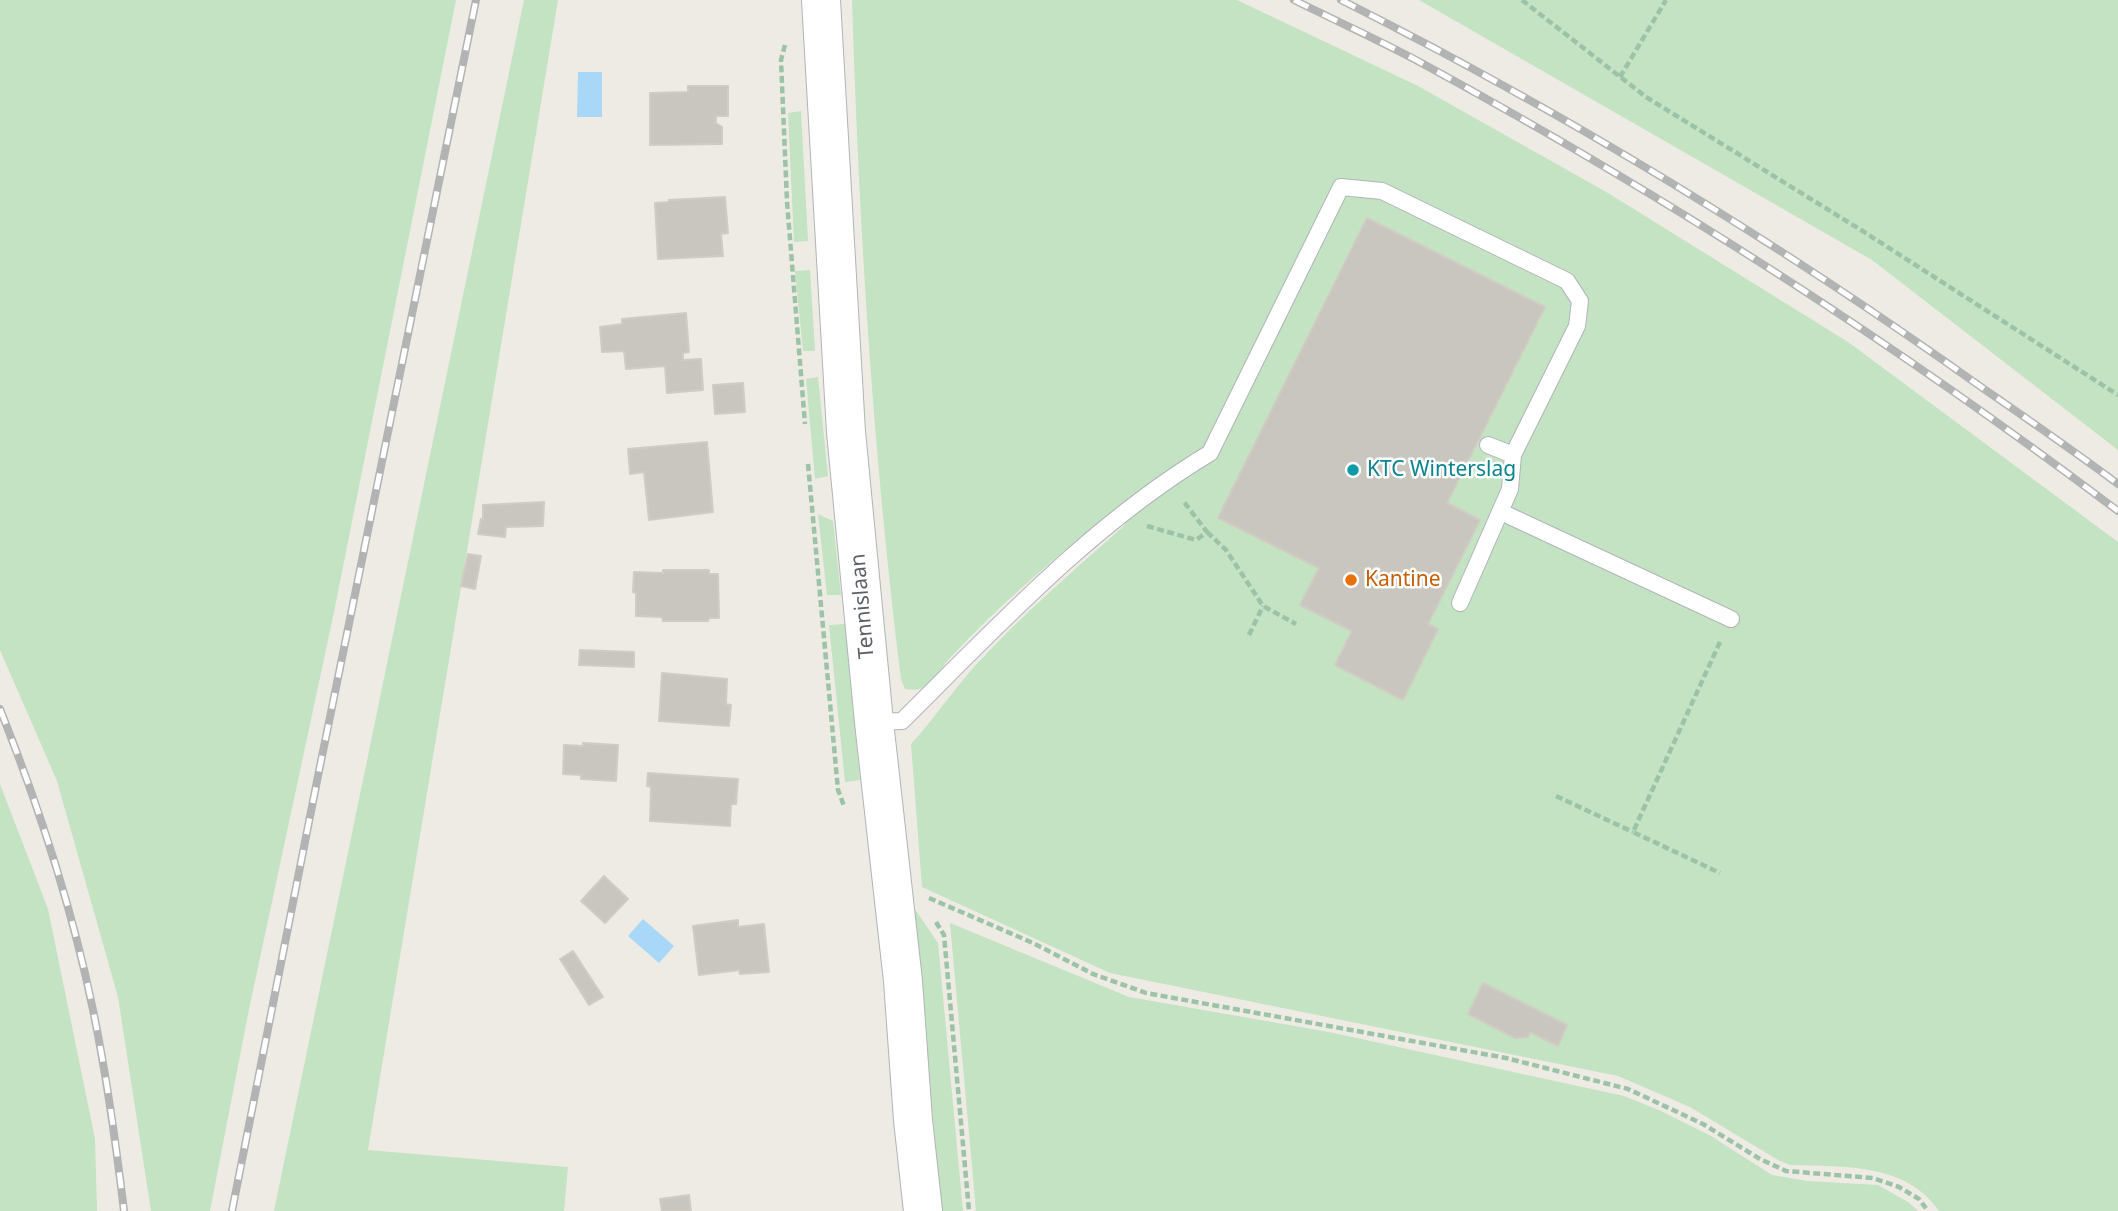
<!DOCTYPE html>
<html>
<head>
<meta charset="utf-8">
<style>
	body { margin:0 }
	canvas { display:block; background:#edebe4 }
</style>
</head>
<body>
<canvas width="2118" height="1211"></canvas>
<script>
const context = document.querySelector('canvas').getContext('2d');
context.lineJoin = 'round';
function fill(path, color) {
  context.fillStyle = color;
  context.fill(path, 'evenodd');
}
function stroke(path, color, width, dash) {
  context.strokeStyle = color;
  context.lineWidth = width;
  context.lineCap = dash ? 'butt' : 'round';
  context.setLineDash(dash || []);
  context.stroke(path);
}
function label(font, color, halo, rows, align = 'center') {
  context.font = font + ' "Noto Sans",sans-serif';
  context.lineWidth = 5;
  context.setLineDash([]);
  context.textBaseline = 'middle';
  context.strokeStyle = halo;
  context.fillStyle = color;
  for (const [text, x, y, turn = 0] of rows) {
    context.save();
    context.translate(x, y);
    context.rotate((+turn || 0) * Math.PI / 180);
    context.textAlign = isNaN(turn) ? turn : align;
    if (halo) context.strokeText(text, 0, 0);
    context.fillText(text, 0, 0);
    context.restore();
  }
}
const green = new Path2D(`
	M0 0H456L334 612 248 1014 210 1211H151L118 997 57 781 0 650Z
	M524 0H558L368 1150 568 1167 564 1211H274Z
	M852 0H1237L1418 86 1608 193 1848 342 2118 542V1211H1939C1905 1162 1843 1167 1790 1165L1778 1160 1690 1107 1618 1076 1110 973 922 887 911 744C934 719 953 690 976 665 1022 615 1074 570 1125 525L1111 513C1054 558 999 605 950 658 934 676 932 693 905 689L901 679C873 454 859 227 852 0Z
	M1419 0H2118V450L1872 260Z
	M801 111 808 241 794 242 788 113Z
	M810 270 815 351H803L795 271Z
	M818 377 828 476 815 479 806 379Z
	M818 514 833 521 841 595H827Z
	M845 624 860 780 845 782 829 625Z
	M0 784 48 909 95 1139 97 1211H0Z
	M912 905 938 943 963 1211H942Z
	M950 923 1129 997 1329 1032 1624 1096 1661 1111 1711 1136 1772 1175 1807 1181 1878 1185 1908 1202 1918 1211H976Z`);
const water = new Path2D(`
	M578 72H602V117H577Z
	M643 919 674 946 659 963 628 936Z`);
const building = new Path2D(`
	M688 86H728V116H716V123L722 127V144L650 145V93L688 92Z
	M725 197 728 233 721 234 723 256 658 259 655 203 669 202V200Z
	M1367 218 1545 307 1447 503 1480 520 1428 624 1438 629 1403 700 1335 665 1352 631 1300 605 1319 568 1218 518Z
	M686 313 689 352 683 353V360L701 359 703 390 667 393 665 366 626 369 624 351 602 352 600 327 622 324V319Z
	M743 383 745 412 715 414 713 385Z
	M707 442 713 512 649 520 644 472 630 474 628 449Z
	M544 502 543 526 506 527 505 537 478 534 481 519H483V505Z
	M468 554 481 556 475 589 461 586Z
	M663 570H709V574H718L719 618H709L708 621H663L662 617 636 616V593L633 592 634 572 663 573Z
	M580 650 634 652V667L579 665Z
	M662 673 727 679 726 704 731 705 729 726 659 721Z
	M583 743 618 745 616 781 581 779V775L563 774 564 745 583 746Z
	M648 773 738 779 736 804H731L730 826 650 821 651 787 647 786Z
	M604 876 628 899 605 923 581 901Z
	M738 920V927L764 924 769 972 740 974 739 970 699 975 693 926Z
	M573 951 603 997 589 1005 560 959Z
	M1483 983 1567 1025 1558 1046 1530 1032 1528 1037 1515 1038 1468 1014Z
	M689 1195 691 1211H662L660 1199Z`);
const path = new Path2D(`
	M1522 0 1646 97 1861 230 2118 395
	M785 45 781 60 787 202 805 424
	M1620 77 1666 0
	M808 464 838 790 844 806
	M1147 526 1196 540 1207 532 1184 502
	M1207 532 1226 550 1263 606 1296 624
	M1249 635 1263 606
	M1720 642 1633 832 1720 873
	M1556 796 1633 832
	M929 898 1033 943 1093 974 1146 993 1506 1058 1628 1089 1703 1124 1760 1159 1786 1171 1873 1178 1899 1187 1919 1199 1928 1211
	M936 922 944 935 969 1211`);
const service = new Path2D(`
	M1501 512 1731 619
	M1460 603 1510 489 1513 455
	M874 722 902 721C999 625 1092 524 1210 453L1341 187 1382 191 1567 281 1580 301 1577 326 1513 455 1488 445`);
const tertiary = new Path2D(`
	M821 0 846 432 874 722 903 981 913 1120 923 1211`);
const rail = new Path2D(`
	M1294 0C1338 22 1384 42 1427 66 1668 197 1899 346 2118 511
	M1341 0C1566 113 1779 243 1984 389 2029 420 2074 451 2118 484
	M0 709C39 807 72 907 93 1010 107 1077 116 1144 124 1211
	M232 1211 319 771 476 0`);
const markers = [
	[1353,470,7,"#0f9aa8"],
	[1351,580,7,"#e8710a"]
];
const cultureNames = [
	["KTC Winterslag",1367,470]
];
const foodNames = [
	["Kantine",1365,580]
];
const streetNames = [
	["Tennislaan",863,606,-95]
];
fill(green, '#c3e3c2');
fill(water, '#a9d7f7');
fill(building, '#c9c6c0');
stroke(building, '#d1ccc3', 2);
stroke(service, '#b1b4b8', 18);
stroke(tertiary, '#b1b4b8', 40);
stroke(path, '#9cc3a7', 4.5, [7, 3.5]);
stroke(service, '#fff', 16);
stroke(tertiary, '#fff', 38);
stroke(rail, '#b2b3b3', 8);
stroke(rail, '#fff', 5, [16]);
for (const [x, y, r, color] of markers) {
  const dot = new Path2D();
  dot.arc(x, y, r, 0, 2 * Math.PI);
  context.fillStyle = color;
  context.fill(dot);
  stroke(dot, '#fff', 2.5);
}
label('21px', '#0d838f', '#fff', cultureNames, 'left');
label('21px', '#c56008', '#fff', foodNames, 'left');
label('21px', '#5c5f63', '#fff', streetNames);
</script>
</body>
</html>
